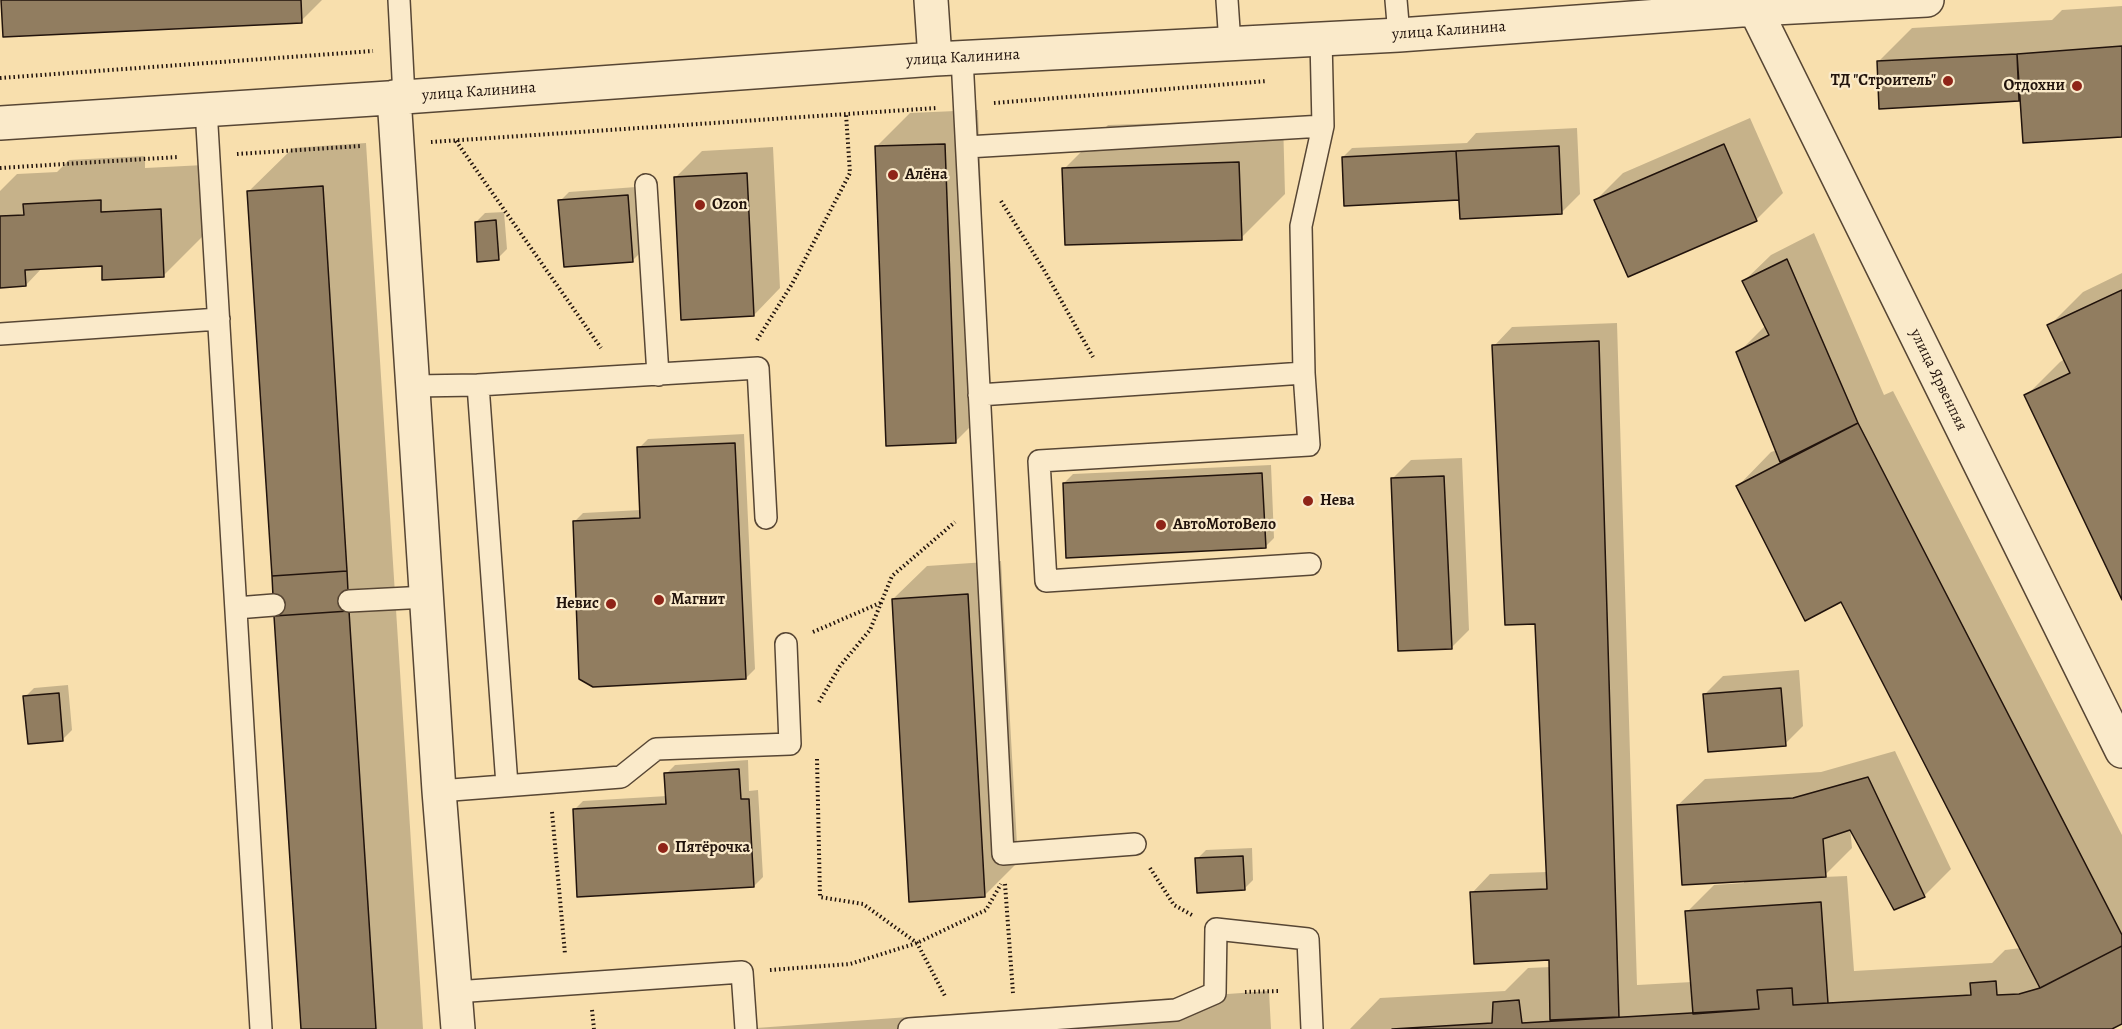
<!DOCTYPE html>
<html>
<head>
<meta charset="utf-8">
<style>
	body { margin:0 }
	canvas { display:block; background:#f8dfad }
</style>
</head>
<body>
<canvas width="2122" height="1029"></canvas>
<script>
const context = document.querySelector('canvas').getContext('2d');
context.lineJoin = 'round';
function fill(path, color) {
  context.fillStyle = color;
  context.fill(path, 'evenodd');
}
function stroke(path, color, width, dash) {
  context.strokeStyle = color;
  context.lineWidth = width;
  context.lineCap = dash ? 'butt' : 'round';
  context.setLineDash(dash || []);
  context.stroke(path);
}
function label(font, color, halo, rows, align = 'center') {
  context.font = font + ' Alegreya,serif';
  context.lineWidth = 4.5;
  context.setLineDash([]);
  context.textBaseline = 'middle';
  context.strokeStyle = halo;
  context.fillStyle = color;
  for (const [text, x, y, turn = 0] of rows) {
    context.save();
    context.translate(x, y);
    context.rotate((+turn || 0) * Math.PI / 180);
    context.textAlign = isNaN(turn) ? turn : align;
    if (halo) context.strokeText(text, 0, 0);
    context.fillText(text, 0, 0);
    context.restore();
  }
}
const shadow = new Path2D(`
	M2 0H322L301 21Z
	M2122 6V135L2021 96 2019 99 1878 62 1912 28 2052 20 2062 10Z
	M978 110 989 408 955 442 876 147 910 113Z
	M1750 118 1783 193 1756 220 1596 200 1623 173Z
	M1283 119 1285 194 1241 238 1064 169 1108 125Z
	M1577 128 1580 194 1562 212 1343 157 1352 148 1467 143 1476 133Z
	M366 143 423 1029H302L248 192 293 148Z
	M773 147 780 288 754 315 675 178 702 151Z
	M145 156V168L204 165 208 231 164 275 103 264 43 267 26 285 0 286V191L17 174 57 172 69 160Z
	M636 187 641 252 632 261 560 201 569 192Z
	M504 212 507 249 498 258 476 222 485 213Z
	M1814 233 1884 395 1893 391 2122 835V1022L2108 1029H1350L1380 998 1505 991 1528 968 1551 967V959L1472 893 1490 874 1547 872 1537 622 1494 346 1512 327 1617 323 1637 985 1692 982 1687 912 1714 885 1744 883V880L1678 805 1705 779 1821 772 1895 751 1951 869 1924 896 1850 826 1852 848 1823 877 1847 876 1854 971 1992 963 2005 950 2021 948 1842 600 1738 486 1771 452 1777 450 1738 353 1765 326 1744 281 1771 255Z
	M2122 273V597L2026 396 2060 362 2065 359 2049 326 2083 292Z
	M744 434 755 669 746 678 574 522 583 513 641 510 639 448 648 439Z
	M1462 458 1469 630 1451 648 1392 479 1411 460Z
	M1271 465 1274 538 1265 547 1064 483 1073 474Z
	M1001 561 1018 862 984 896 893 599 927 566Z
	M1799 670 1803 726 1785 744 1705 694 1723 676Z
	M68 685 72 730 63 739 25 697 34 688Z
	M748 760 749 791 758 790 763 877 754 886 574 810 583 801 667 796 666 774 675 765Z
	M1252 848 1253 880 1244 889 1197 859 1206 850Z
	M1269 991 1271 1029H755L756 1028Z`);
const building = new Path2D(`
	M1 0H301L302 23 3 37Z
	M2122 46V137L2023 143 2017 54Z
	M2017 54 2019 101 1879 109 1877 61Z
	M945 144 956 443 886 446 875 146Z
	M1724 144 1757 221 1628 277 1594 200Z
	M1559 146 1562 214 1460 219 1456 151Z
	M1456 151 1459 200 1344 206 1342 157Z
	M1239 162 1242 240 1065 245 1062 168Z
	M747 173 754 316 681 320 674 177Z
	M323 186 347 571 272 576 247 191Z
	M628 195 633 262 564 267 558 200Z
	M101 200V212L161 209 164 277 102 280V266L25 270 26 286 0 288V216L24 215 23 204Z
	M496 220 499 260 477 262 475 222Z
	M1787 259 1858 423 1780 462 1736 352 1769 335 1742 281Z
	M2122 290V600L2024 395 2070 373 2047 325Z
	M1599 341 1619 1017 1550 1020 1549 960 1474 964 1470 892 1547 889 1535 624 1505 625 1492 345Z
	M1858 423 2122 935V946L2040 988 1841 602 1805 621 1736 486Z
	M735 443 746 679 593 687 579 679 573 521 640 518 637 447Z
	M1262 473 1266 548 1066 558 1063 483Z
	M1444 476 1452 649 1398 651 1391 478Z
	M347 571 349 611 274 616 272 576Z
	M968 594 985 897 909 902 892 599Z
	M349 611 376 1029H301L274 616Z
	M1781 688 1786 746 1708 752 1703 694Z
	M59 693 63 741 28 744 23 696Z
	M739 769 741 799H749L754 887 577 897 573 809 666 804 664 773Z
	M1868 777 1925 897 1894 910 1850 830 1823 839 1826 877 1682 885 1677 805 1793 798Z
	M1243 856 1245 890 1197 893 1195 858Z
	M1821 902 1828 1003 1793 1005 1792 988 1757 990 1759 1009 1693 1014 1685 911Z
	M2122 946V1024L2112 1029H1392L1492 1023 1493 1002 1519 1000 1522 1023 1759 1009 1757 990 1792 988 1793 1005 1971 995 1970 983 1996 981 1997 995 2019 994 2040 988Z`);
const path = new Path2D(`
	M0 78 373 51
	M994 103 1267 81
	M456 141 601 348
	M431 142 936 108
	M237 154 361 146
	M0 168 178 157
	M1001 201 1044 270 1093 357
	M757 340 792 284 850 173 846 114
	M813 632 880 603
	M819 702 840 666 870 630 892 576 955 522
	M817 759 820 897 863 904 917 943 945 996
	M552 812 565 954
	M1150 868 1174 905 1192 915
	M1005 884 1013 993
	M770 970 850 964 917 943 986 910 1001 884
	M1245 992 1280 991
	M592 1010 594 1029`);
const lane = new Path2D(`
	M399 0 404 97
	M1227 0 1230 44
	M1396 0 1399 35
	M962 58 1003 854 1135 844
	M206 109 261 1029
	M967 147 1323 126
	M646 185 658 375
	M0 334 219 319
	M1304 373 1309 445 1039 461 1046 581 1310 564
	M478 385 507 785
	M414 386 478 385 758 368 766 518
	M979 395 1304 373 1301 226 1323 126 1321 39
	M349 601 427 597
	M236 608 274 605
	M439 791 621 777 656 749 790 744 786 644
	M455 992 742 972 746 1029
	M909 1029 1176 1010 1215 993 1216 929 1308 939 1312 1029`);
const street = new Path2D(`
	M931 0 935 59
	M1755 9 2122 751
	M394 97 439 791 458 1029
	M0 123 404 97 935 59 1399 35 1755 9 1927 0`);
const markers = [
	[1948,81,6,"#8f2418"],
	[2077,86,6,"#8f2418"],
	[893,175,6,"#8f2418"],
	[700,205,6,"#8f2418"],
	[1308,501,6,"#8f2418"],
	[1161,525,6,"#8f2418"],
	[659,600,6,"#8f2418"],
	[611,604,6,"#8f2418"],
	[663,848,6,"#8f2418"]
];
const streetNames = [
	["улица Калинина",1449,31,-4],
	["улица Калинина",963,58,-3],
	["улица Калинина",479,92,-4],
	["улица Ярвенпяя",1938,380,64]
];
const poiNames = [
	["ТД \"Строитель\"",1936,81,"right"],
	["Отдохни",2065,86,"right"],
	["Алёна",905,175],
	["Ozon",712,205],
	["Нева",1320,501],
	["АвтоМотоВело",1173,525],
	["Магнит",671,600],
	["Невис",599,604,"right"],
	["Пятёрочка",675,848]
];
fill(shadow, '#0003');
fill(building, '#917d60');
stroke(building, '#21130c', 1.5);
stroke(lane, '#574634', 24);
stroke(street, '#574634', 36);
stroke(path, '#21130c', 4, [1.5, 3]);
stroke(lane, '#faeaca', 21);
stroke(street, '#faeaca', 33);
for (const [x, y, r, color] of markers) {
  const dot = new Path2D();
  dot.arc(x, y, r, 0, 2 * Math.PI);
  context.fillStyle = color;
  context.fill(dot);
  stroke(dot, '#faeaca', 2);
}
label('16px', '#21130c', '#faeaca', streetNames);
label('bold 16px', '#21130c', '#faeaca', poiNames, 'left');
</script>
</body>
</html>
